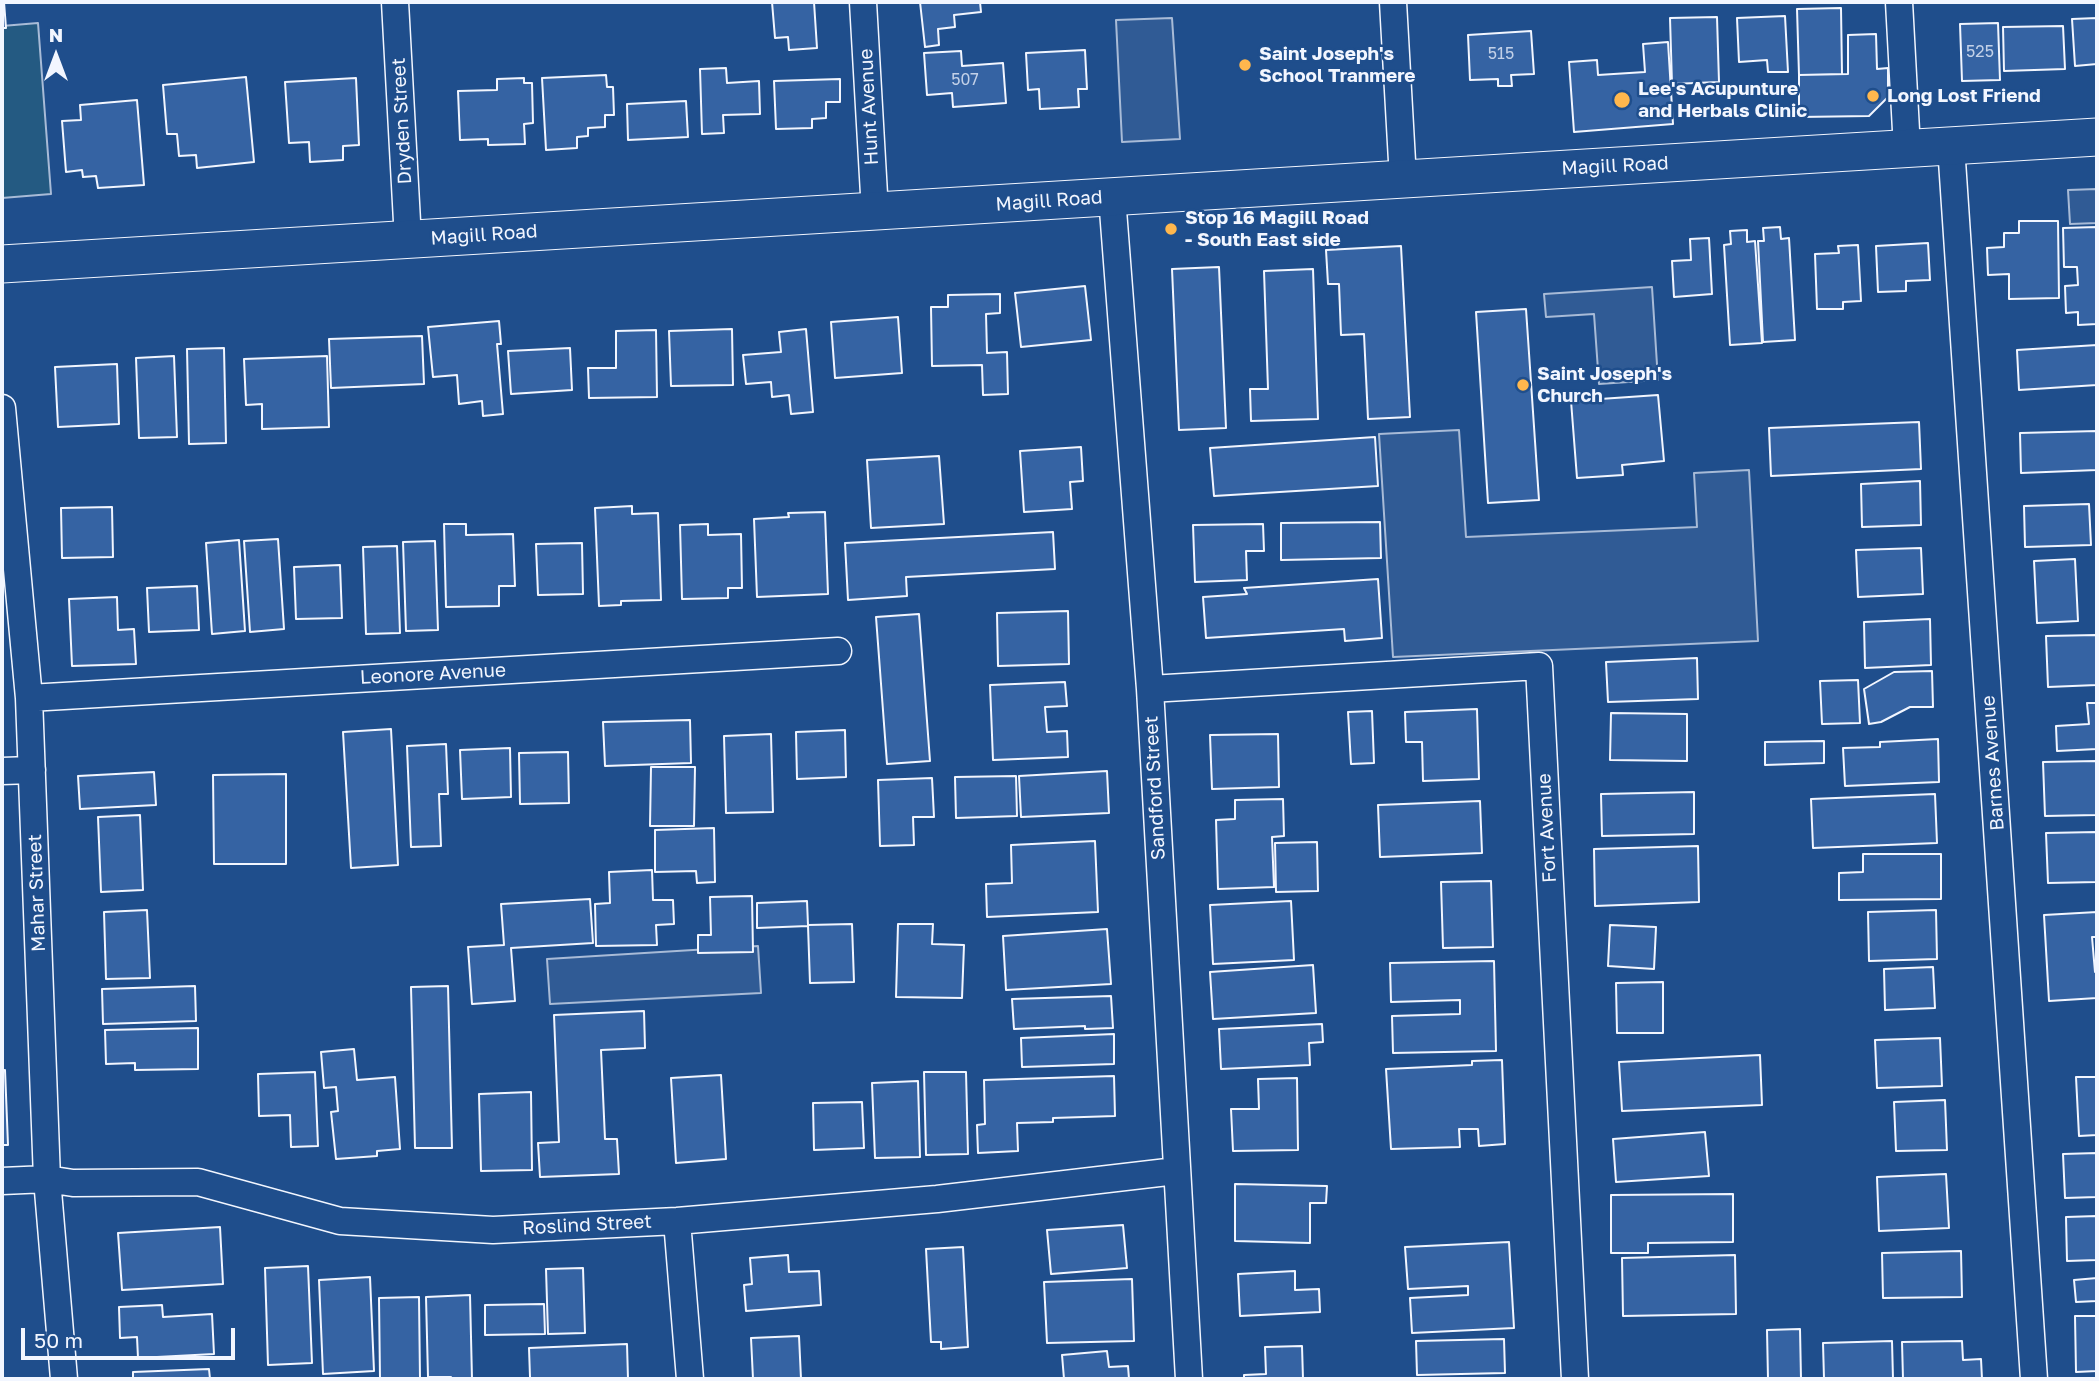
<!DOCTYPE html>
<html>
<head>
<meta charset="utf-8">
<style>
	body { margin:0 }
	#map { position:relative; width:2099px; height:1381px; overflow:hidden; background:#1f4e8c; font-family:"Golos Text",sans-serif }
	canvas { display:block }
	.frame { position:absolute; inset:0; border:4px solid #f2f6ff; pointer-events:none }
	.north { position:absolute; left:21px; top:21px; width:70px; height:70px; -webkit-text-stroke:5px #1f4e8c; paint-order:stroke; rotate:0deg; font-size:19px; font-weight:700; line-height:28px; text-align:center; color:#f2f6ff }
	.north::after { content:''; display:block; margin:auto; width:24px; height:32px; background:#f2f6ff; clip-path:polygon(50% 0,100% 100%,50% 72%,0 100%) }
	.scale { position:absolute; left:21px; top:1328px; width:214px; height:32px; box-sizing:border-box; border:4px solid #f2f6ff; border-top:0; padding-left:9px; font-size:21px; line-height:24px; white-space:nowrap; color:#f2f6ff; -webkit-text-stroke:5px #1f4e8c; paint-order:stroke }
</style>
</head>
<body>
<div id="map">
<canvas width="2099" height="1381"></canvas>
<div class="frame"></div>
<div class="north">N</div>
<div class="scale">50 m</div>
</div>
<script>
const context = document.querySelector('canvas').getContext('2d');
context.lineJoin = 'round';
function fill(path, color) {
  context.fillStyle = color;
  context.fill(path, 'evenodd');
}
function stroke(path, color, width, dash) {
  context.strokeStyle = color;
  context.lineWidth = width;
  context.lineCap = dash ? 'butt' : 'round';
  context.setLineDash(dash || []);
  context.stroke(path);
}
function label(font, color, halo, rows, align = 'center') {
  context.font = font + ' "Golos Text",sans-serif';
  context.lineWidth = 5;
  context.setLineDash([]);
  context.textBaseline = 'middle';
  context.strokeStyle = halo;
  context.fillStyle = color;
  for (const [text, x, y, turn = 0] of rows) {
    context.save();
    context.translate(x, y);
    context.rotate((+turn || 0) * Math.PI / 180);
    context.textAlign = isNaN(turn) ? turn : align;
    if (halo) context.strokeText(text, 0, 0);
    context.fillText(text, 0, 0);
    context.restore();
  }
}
const green = new Path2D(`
	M38 23 51 194 2 198V26Z`);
const parking = new Path2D(`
	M1172 18 1180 139 1122 142 1116 20Z
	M2097 189V223L2070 224 2068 190Z
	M1652 287 1658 380 1599 384 1594 314 1546 317 1544 294Z
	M1459 430 1466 537 1697 527 1694 473 1749 470 1758 641 1393 657 1379 434Z
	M758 946 761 993 550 1004 547 959Z`);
const building = new Path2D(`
	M2 2H4L6 28H2Z
	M772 2H814L817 48 789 50 788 37 775 38Z
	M920 2H980L981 12 954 15 955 27 938 29 939 45 925 47Z
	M1841 8 1842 74 1799 75 1797 9Z
	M1785 16 1788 72H1768L1767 60 1739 62 1737 18Z
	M1717 17 1719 82 1672 84 1670 18Z
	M2097 18V64L2075 66 2072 19Z
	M1998 23 2000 80 1962 81 1960 24Z
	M2063 26 2065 69 2004 71 2003 27Z
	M1531 31 1534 74 1511 75 1512 86H1498V79L1470 80 1468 35Z
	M1876 34 1877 69 1888 68V97L1869 116 1799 117V75L1848 74V35Z
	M1668 42 1673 124 1574 132 1569 62 1597 60 1598 75 1645 72 1643 44Z
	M1085 50 1087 89H1078L1079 107 1040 109 1039 89 1028 90 1026 53Z
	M961 51 962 66 1003 63 1006 103 953 107 952 93 927 95 924 53Z
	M726 68 727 83 759 81 760 114 723 115 724 133 702 134 700 69Z
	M606 75 607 87H613L614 115H605V127L588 128V136L577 137V148L546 150 542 78Z
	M246 77 254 162 197 168 196 155 179 156 177 134H167L163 85Z
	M356 78 359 145 343 146V160L310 162 309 142 289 143 285 82Z
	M524 78V83H532L533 123 524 124 525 144 488 145V139L460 140 458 91 497 90V79Z
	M840 79V102H826V118L812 119V128L776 129 774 81Z
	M137 100 144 185 98 188 96 176 83 177 82 170 66 172 62 121 81 120 80 105Z
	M686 101 688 137 628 140 627 104Z
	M2019 221H2058L2059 298 2009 299V274L1988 275 1987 248 2004 247V233H2019Z
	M1780 227 1781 239 1789 238 1795 340 1763 342 1758 241H1764L1763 228Z
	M2097 227V324L2078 325V312L2066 313 2065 286 2078 285 2077 267H2064L2063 228Z
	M1747 230V242L1755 241 1762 343 1730 345 1724 245 1731 244 1730 231Z
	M1709 238 1712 294 1674 297 1672 261 1691 260 1690 239Z
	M1928 243 1930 280 1906 281V291L1878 292 1876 246Z
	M1858 245 1861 301 1843 302V309H1817L1815 254 1839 253 1838 246Z
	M1401 246 1410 417 1368 419 1364 334 1341 335 1339 284H1328L1326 250Z
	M1219 267 1226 428 1179 430 1172 269Z
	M1313 269 1318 419 1251 421 1250 389H1268L1264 271Z
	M1085 286 1091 340 1021 347 1015 293Z
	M1000 294V313L986 314 987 353 1007 352 1008 394 983 395 982 365 932 366 931 307H948V295Z
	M1526 309 1539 500 1488 503 1476 312Z
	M898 317 902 373 835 378 831 322Z
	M499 321 501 344H497L503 414 483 416 482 401 459 404 457 375 433 377 428 327Z
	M732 329 733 385 671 386 669 331Z
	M806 329 813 412 791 414 789 395 772 397 771 382 746 384 743 355 781 352 779 332Z
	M656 330 657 397 589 398 588 368H616V331Z
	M422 336 424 384 331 388 329 339Z
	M2097 345V385L2019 390 2017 350Z
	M224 348 226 443 189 444 187 349Z
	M570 348 572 390 511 394 508 351Z
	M174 356 177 437 139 438 136 358Z
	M327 356 329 427 262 429V404L246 405 244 359Z
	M117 364 119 424 58 427 55 367Z
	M1658 395 1664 461 1622 465 1623 475 1577 478 1571 401Z
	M1919 422 1921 469 1771 476 1769 428Z
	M2097 431V470L2021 473 2020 433Z
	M1375 437 1378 486 1214 496 1210 448Z
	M1081 447 1083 481 1070 482 1072 509 1024 512 1020 451Z
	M939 456 944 524 871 528 867 460Z
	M1920 481 1921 525 1862 527 1861 484Z
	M2089 504 2091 545 2025 547 2024 506Z
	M632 506V514L658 513 661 600 621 601V605L599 606 595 508Z
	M112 507 113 557 62 558 61 508Z
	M825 512 828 594 757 597 754 519 789 517 788 513Z
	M1380 522 1381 558 1281 560V523Z
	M444 524H466V535L513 534 515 586H499V606L446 607Z
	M708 524V535L741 534 742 588H728V598L682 599 680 525Z
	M1263 524 1264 551H1246L1247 580 1195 582 1193 525Z
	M1053 532 1055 569 906 577 907 596 848 600 845 543Z
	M278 539 284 629 250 632 244 541Z
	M239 540 245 631 212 634 206 543Z
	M435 541 438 630 406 631 403 542Z
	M582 543 583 594 538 595 536 544Z
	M397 546 400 633 366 634 363 547Z
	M1921 548 1923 594 1858 597 1856 550Z
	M2075 559 2078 621 2037 623 2034 561Z
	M340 565 342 618 296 619 294 567Z
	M1378 579 1382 638 1345 641 1344 629 1206 638 1203 597 1247 594 1244 588Z
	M197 586 199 630 149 632 147 588Z
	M117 597 118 630 134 629 136 664 72 666 69 599Z
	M1068 611 1069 664 998 666 997 613Z
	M919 614 930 761 887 764 876 617Z
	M1930 619 1931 665 1865 668 1864 622Z
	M2097 635V685L2048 687 2046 636Z
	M1697 658 1698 699 1608 702 1606 662Z
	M1932 671 1933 707H1910L1881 722 1869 724 1864 689 1894 672Z
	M1858 680 1860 723 1822 724 1820 681Z
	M1065 682 1067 706 1045 707 1047 732 1067 731 1068 757 993 760 990 685Z
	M2087 703H2097V749L2057 751 2056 726 2089 724Z
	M1477 709 1479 779 1423 781 1422 742H1406L1405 712Z
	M1372 711 1374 763 1351 764 1348 712Z
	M1611 713 1687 714V761L1610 760Z
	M690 720 691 763 605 766 603 722Z
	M391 729 398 865 351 868 343 732Z
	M845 730 846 777 797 779 796 732Z
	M771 734 773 812 726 813 724 736Z
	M1278 734 1279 787 1212 789 1210 735Z
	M1938 739 1939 782 1845 786 1843 748 1880 747V742Z
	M1824 741V763L1765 765V742Z
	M446 744 448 794H439L441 846 411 847 407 746Z
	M510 748 511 797 462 799 460 750Z
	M568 752 569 803 520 804 519 753Z
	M2097 761V815L2045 816 2043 762Z
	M651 767H695L694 826H650Z
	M1107 771 1109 813 1021 817 1019 776Z
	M154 772 156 805 80 809 78 776Z
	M286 774V864H214L213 775Z
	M1016 776 1017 816 956 818 955 777Z
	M932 778 934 817H913L914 845 880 846 878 780Z
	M1694 792V834L1602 836 1601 794Z
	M1935 794 1937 843 1813 848 1811 799Z
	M1283 799 1284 836 1272 837 1274 887 1218 889 1216 820 1235 819V800Z
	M1480 801 1482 853 1380 857 1378 805Z
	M140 815 143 890 101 892 98 817Z
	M714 828 715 882 697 883 696 871 655 872V830Z
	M2097 832V882L2048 883 2046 833Z
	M1095 841 1098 912 987 917 986 884 1012 883 1011 845Z
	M1317 842 1318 891 1276 892 1275 843Z
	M1698 846 1699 902 1595 906 1594 849Z
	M1863 854H1941V899L1839 900V873L1863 872Z
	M652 870 653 900H673L674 924 656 925 657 945 596 946 595 904 610 903 609 872Z
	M1491 881 1493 947 1443 948 1441 882Z
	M752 896 753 952 698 953V935H711L710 897Z
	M590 899 593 943 511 948 515 1001 472 1004 468 947 504 945 501 904Z
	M807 901 808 925 852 924 854 982 810 983 808 926 757 928V903Z
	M1291 901 1294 960 1213 964 1210 905Z
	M147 910 150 978 106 979 104 912Z
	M1936 910 1937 959 1869 961 1868 912Z
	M2097 912V937H2092L2095 972H2097V998L2049 1001 2044 915Z
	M898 924H933L932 944 964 945 962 998 896 997Z
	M1610 925 1656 927 1654 969 1608 966Z
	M1107 929 1111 984 1006 990 1003 936Z
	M1494 961 1496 1051 1393 1053 1392 1016 1460 1014V1000L1391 1002 1390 963Z
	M1313 965 1316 1013 1213 1019 1210 972Z
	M1933 967 1935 1008 1885 1010 1884 969Z
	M1663 982V1033H1617L1616 983Z
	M195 986 196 1021 103 1024 102 989Z
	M448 986 452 1148H415L411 987Z
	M1111 996 1113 1028 1085 1029V1026L1014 1029 1012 999Z
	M644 1011 645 1048 601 1050 605 1139H617L619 1174 540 1177 538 1143 559 1142 554 1015Z
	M1322 1024 1323 1042 1309 1043 1310 1065 1221 1069 1219 1029Z
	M198 1028V1069L135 1070V1063L106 1064 105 1030Z
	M1114 1034V1064L1022 1067 1021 1038Z
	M1940 1038 1942 1086 1877 1088 1875 1040Z
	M354 1049 357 1080 395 1077 400 1149 377 1151V1156L336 1159 331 1112 338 1111 336 1087 324 1088 321 1052Z
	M1760 1055 1762 1105 1622 1111 1619 1062Z
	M1502 1060 1505 1144 1479 1146 1478 1129H1459L1460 1147 1391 1149 1386 1069 1472 1065V1061Z
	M5 1070 8 1145H2V1071Z
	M315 1072 318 1146 291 1147 290 1115 259 1116 258 1074Z
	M924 1072H966L968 1154 926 1155Z
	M721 1075 726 1159 676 1163 671 1078Z
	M1114 1076 1115 1116 1053 1118V1122L1017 1123 1018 1151 978 1153 977 1125 985 1124 984 1080Z
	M2076 1077H2097V1135L2079 1136Z
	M1297 1078 1298 1150 1233 1151 1231 1109H1259L1258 1079Z
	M918 1081 920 1157 875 1158 872 1083Z
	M531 1092 532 1170 481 1171 479 1094Z
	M1945 1100 1947 1150 1896 1151 1894 1102Z
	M862 1102 864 1148 814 1150 813 1103Z
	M1705 1132 1709 1176 1616 1182 1613 1139Z
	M2097 1153V1197L2065 1198 2063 1154Z
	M1946 1174 1949 1228 1879 1231 1877 1177Z
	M1235 1184 1327 1186 1326 1203H1310V1243L1235 1241Z
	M1733 1194V1242L1648 1243V1253H1611V1195Z
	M2097 1216V1260L2067 1261 2066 1217Z
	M1123 1225 1127 1268 1051 1274 1047 1230Z
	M220 1227 223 1284 122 1290 118 1233Z
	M1509 1242 1514 1328 1412 1333 1410 1298 1468 1295V1286L1408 1289 1405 1247Z
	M963 1247 968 1347 941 1349V1342H931L926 1249Z
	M1961 1251 1962 1297 1883 1298 1882 1253Z
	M788 1255 789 1272 819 1271 821 1305 746 1311 744 1285 752 1284 750 1258Z
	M1735 1255 1736 1314 1623 1316 1622 1258Z
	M308 1266 312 1363 268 1365 265 1268Z
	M583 1268 585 1333 548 1334 546 1269Z
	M1295 1271V1290L1319 1289 1320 1312 1240 1316 1238 1274Z
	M370 1277 374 1371 323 1374 319 1280Z
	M2097 1278V1301L2076 1302 2074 1280Z
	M1132 1279 1134 1341 1047 1343 1044 1282Z
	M470 1295 472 1379H452L451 1377H428L426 1297Z
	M419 1297 420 1379H380L379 1298Z
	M544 1304 545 1334 485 1335V1305Z
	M162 1305 163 1317 212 1314 214 1354 138 1358 137 1337 120 1338 119 1307Z
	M2075 1316H2097V1371L2076 1372Z
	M1800 1329 1801 1379H1768L1767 1330Z
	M799 1336 801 1379H753L751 1338Z
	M1504 1339 1505 1373 1417 1375 1416 1341Z
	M1892 1341 1893 1379H1824L1823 1343Z
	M1962 1341 1963 1360 1981 1359 1982 1379H1903L1902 1342Z
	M627 1344 628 1379H532L530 1377 529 1348Z
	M1302 1346 1303 1379H1244V1375L1266 1374 1265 1347Z
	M1107 1351 1109 1367 1128 1366 1129 1379H1064L1062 1355Z
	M209 1369 210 1379H133V1372Z`);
const minor = new Path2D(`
	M395 2 408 240
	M863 2 875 212
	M1393 2 1403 179
	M1899 2 1907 149
	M1951 146 2034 1379
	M1112 197 1150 689 1189 1379
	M2 408 29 698 47 1179 64 1379
	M1150 689 1539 666 1575 1379
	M29 698 838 651
	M2 771 32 770
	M2 1181 47 1179 73 1183 198 1182 340 1221 493 1230 677 1221 937 1199 1176 1171
	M677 1221 690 1379`);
const secondary = new Path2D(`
	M2 264 2097 137`);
const markers = [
	[1245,65,7,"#ffb74d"],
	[1873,96,7,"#ffb74d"],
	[1622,100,9,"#ffb74d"],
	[1171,229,7,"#ffb74d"],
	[1523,385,7,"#ffb74d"]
];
const numberNames = [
	["525",1980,52],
	["515",1501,54],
	["507",965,80]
];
const poiNames = [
	["Saint Joseph's",1259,54],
	["School Tranmere",1259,76],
	["Lee's Acupunture",1638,89],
	["and Herbals Clinic",1638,111],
	["Long Lost Friend",1887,96],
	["Stop 16 Magill Road",1185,218],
	["- South East side",1185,240],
	["Saint Joseph's",1537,374],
	["Church",1537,396]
];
const streetNames = [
	["Hunt Avenue",869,107,-93],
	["Dryden Street",402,121,-93],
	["Magill Road",1615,166,-3],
	["Magill Road",1049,201,-4],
	["Magill Road",484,235,-4],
	["Leonore Avenue",433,674,-3],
	["Barnes Avenue",1993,763,-94],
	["Sandford Street",1155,788,-93],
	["Fort Avenue",1547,828,-93],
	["Mahar Street",37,893,-92],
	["Roslind Street",587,1225,-3]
];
fill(green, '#245a82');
stroke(green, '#a8bbd7', 2);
fill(parking, '#305b95');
stroke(parking, '#a8bbd7', 2);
fill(building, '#3563a3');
stroke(building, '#f2f6ff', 2);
stroke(minor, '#f2f6ff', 29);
stroke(secondary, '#f2f6ff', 39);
stroke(minor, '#1f4e8c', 26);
stroke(secondary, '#1f4e8c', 37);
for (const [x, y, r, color] of markers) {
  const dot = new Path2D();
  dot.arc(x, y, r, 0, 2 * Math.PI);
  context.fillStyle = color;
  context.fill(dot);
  stroke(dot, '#1f4e8c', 2.5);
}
label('16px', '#c3d1e8', null, numberNames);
label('bold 19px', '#f2f6ff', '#1f4e8c', poiNames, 'left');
label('19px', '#f2f6ff', '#1f4e8c', streetNames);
</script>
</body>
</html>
